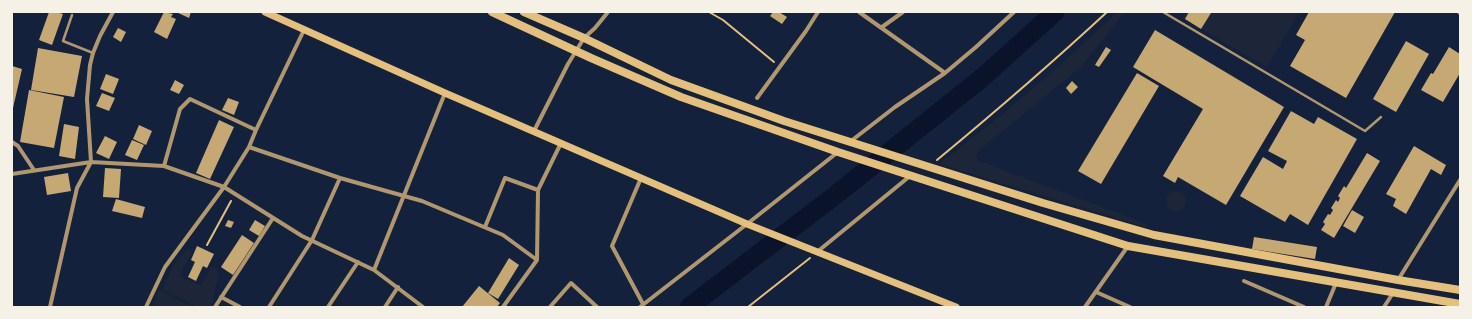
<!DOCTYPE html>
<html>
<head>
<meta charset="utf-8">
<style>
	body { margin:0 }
	#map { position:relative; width:1472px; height:319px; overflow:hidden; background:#14213d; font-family:Helvetica,sans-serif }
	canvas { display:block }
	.frame { position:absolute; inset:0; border:13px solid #f6f1e7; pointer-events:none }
</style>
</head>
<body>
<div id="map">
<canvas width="1472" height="319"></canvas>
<div class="frame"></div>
</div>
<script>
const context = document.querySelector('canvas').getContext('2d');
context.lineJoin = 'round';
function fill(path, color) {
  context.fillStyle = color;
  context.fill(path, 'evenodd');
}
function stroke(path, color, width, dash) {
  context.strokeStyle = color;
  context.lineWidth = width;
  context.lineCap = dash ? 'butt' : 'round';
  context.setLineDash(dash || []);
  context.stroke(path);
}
const green = new Path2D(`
	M1117 12H1125L1080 68 978 151 976 156 977 160 1147 224 1146 227 939 164 1004 113 1069 57Z
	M1186 12H1299L1267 67 1182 18Z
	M1166 201a10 10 0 1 1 20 0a10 10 0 1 1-20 0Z
	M188 248 192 251 180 276 201 286 211 268 214 266C223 277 217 278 215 289 213 297 214 299 210 307H198L162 290 173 266Z
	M159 290 194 307H152Z`);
const river = new Path2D(`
	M689 307 833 197 983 77 1055 12`);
const building = new Path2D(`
	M49 12H56L63 14 52 45 39 40Z
	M164 12 173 14 171 17 176 19 167 39 154 32Z
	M176 12H191L189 18Z
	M773 12H779L787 17 782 24 770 16Z
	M1189 12H1209L1211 13 1201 29 1185 19Z
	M1309 12H1395L1346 98 1290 66 1305 40 1296 35Z
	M118 28 126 32 121 42 113 37Z
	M1155 30 1284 107 1226 205 1178 177 1175 183 1163 176 1203 109 1133 67Z
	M1406 41 1429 54 1396 112 1373 99Z
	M1106 47 1111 50 1099 67 1095 65Z
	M1449 47 1460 54V73L1443 102 1421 90 1431 73 1433 74Z
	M38 48 82 56 74 97 31 90Z
	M12 66 22 69 13 108H12Z
	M1137 73 1159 86 1101 184 1078 171Z
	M106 74 119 79 113 94 100 89Z
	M175 80 184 85 179 94 170 90Z
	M1072 81 1078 87 1071 94 1066 88Z
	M29 90 64 97 54 148 20 142Z
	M102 93 115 98 109 111 96 106Z
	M228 98 239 102 234 115 222 110Z
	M1291 111 1314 124 1318 117 1357 139 1308 225 1290 214 1285 222 1240 196 1263 157 1283 169 1287 161 1268 151Z
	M219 120 234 127 210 179 196 173Z
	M64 124 79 127 75 159 59 156Z
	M139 125 152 131 146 145 133 139Z
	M105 136 117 142 109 159 96 153Z
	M132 140 144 145 137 160 125 155Z
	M1414 146 1446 165 1441 175 1431 169 1406 214 1393 206 1396 199 1386 194Z
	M1367 153 1380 161 1334 238 1321 230 1325 224 1323 222 1328 214 1330 215 1333 210 1331 208 1336 200 1338 202 1340 198 1338 196 1344 186 1346 188Z
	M105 168 121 169 119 198 103 197Z
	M68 173 71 191 47 195 44 177Z
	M116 199 145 207 142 218 112 211Z
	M1352 210 1364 217 1355 233 1343 226Z
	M228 220 234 222 231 228 225 226Z
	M255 220 265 226 259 236 249 230Z
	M242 235 254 243 233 275 221 267Z
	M1254 237 1317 247 1315 259 1252 249Z
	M197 246 214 254 207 268 203 266 196 281 188 277 195 262 191 260Z
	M509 258 519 265 498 299 488 293Z
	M479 286 500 303 497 307H462Z`);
const path = new Path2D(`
	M709 12 723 20 774 62
	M937 160C995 112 1052 63 1107 12
	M207 245 231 201
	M748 307 810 258`);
const service = new Path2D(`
	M1163 12 1365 131 1381 117
	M72 15 63 41 93 53`);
const minor = new Path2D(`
	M859 12 945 73
	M1459 12 1460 13
	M882 27 903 12
	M757 98 806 31 818 12
	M534 131 568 64 584 38 595 28 608 12
	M851 141 895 107 945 73 976 47 1014 12
	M12 142 18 146 34 170
	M249 147 340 178 422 201 503 235 537 260
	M164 166 180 109 190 99 256 130
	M12 174 91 162 164 166 224 187 302 236 374 270 423 307
	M641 178 612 246 643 304
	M485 227 505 178 538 190
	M817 252 910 176
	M374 270 445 93
	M1398 280 1460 180
	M1244 281 1304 307
	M1096 292 1130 307
	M221 297 240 307
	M50 307 77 188 91 162 87 99 90 65 93 53 100 36 113 12
	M146 307 165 267 224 187 249 147 256 130 304 30
	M215 307 273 218
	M269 307 312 240 340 178
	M328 307 358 262
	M385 307 398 287
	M503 307 537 260 538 190 561 143
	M550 307 571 283 597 307
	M640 307 747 224 838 152
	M1085 307 1128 246
	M1326 307 1336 283
	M1384 307 1393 293`);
const secondary = new Path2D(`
	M265 12 445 93 747 224 956 307`);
const trunk = new Path2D(`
	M492 12 591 58 681 97 838 152 1128 246 1460 304
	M524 12 584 38 671 80 784 121 1043 203 1154 235 1398 280 1460 290`);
fill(green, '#1d2539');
stroke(river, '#0b132b', 19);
fill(building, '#c6a872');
stroke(path, '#e5c07b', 2);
stroke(service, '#b1986c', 2.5);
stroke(minor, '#b1986c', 4);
stroke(secondary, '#e5c07b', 7);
stroke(trunk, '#e5c07b', 8);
</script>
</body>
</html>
